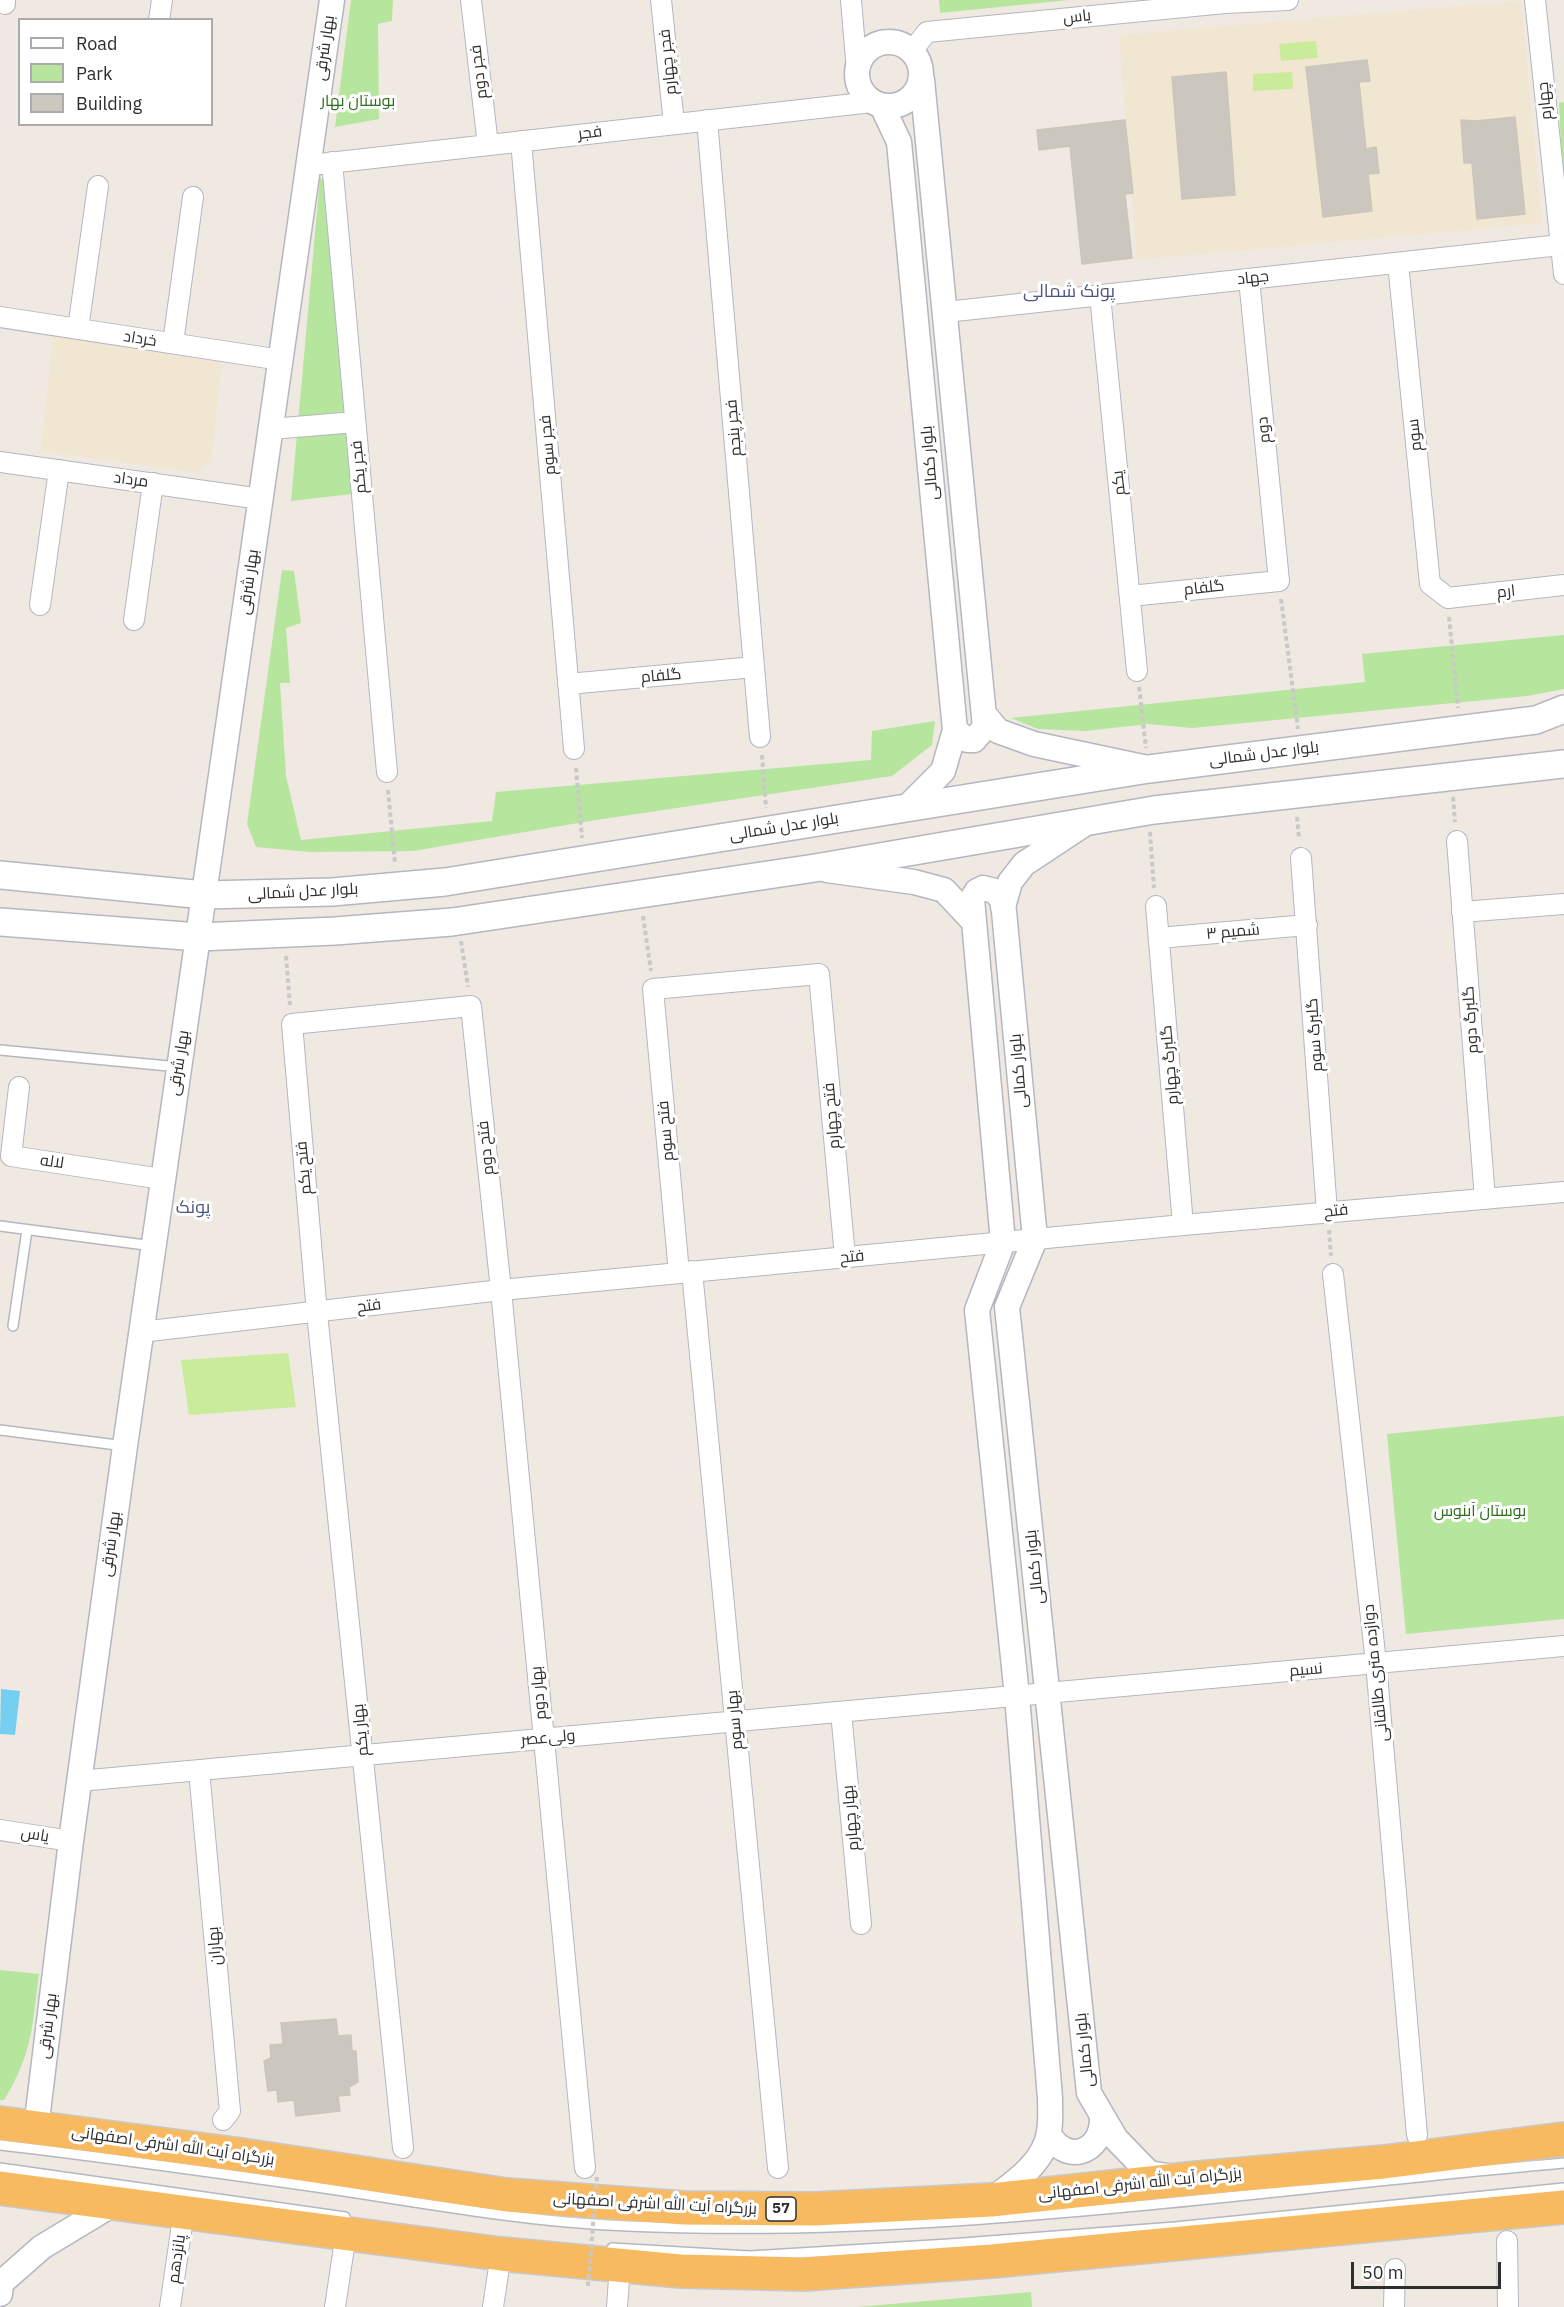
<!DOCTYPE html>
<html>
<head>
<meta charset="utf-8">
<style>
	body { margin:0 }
	#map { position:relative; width:1564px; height:2307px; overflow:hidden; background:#efe9e1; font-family:"IBM Plex Sans",sans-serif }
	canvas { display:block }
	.legend { position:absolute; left:18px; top:18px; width:195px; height:108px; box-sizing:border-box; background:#fff; border:2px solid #ababab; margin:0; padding:8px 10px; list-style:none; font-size:18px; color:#2e2e2e }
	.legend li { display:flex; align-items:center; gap:12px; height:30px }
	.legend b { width:30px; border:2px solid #ababab }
	.scale { position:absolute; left:1351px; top:2262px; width:150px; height:27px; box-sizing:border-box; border:3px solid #2e2e2e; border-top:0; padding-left:8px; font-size:18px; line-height:21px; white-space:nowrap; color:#2e2e2e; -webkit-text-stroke:4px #fff; paint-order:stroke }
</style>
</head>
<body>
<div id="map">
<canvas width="1564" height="2307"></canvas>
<ul class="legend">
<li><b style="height:8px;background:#fff"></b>Road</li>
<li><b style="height:16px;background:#b6e59e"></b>Park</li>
<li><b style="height:16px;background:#cbc7bf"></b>Building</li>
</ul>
<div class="scale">50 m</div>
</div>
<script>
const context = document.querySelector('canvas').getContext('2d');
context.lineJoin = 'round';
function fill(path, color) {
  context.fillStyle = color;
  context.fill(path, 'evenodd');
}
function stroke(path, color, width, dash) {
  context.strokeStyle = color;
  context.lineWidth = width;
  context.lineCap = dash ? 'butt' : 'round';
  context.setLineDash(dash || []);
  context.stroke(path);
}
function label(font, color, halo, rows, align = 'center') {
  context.font = font + ' "IBM Plex Sans",Cairo,sans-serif';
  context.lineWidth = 6;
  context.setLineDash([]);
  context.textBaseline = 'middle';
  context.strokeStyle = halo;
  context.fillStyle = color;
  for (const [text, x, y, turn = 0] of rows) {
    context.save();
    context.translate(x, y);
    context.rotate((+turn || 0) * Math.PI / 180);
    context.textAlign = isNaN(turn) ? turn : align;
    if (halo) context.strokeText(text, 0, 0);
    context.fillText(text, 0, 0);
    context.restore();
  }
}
const education = new Path2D(`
	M1521 1 1542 223 1137 260 1119 35Z
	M53 334 209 354 222 364 211 462 196 472 41 451Z`);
const green = new Path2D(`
	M351 0H393L392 21 378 24 379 119 335 127Z
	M939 0H1069L940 13Z
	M1564 102V207L1559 103Z
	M320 178 327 181 352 494 291 501Z
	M282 570 294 571 301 623 286 628 290 683H280L286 776 301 840 492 821 496 792 871 760 872 731 935 721 932 745 892 776 596 820 413 851 310 852 256 847 247 824Z
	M1564 635V689L1527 696 1192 728 1148 724 1085 731 1038 729 1011 718 1365 682 1362 654Z
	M1564 1416V1619L1406 1634 1387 1434Z
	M0 1970 39 1974C32 2026 33 2053 4 2100H0Z
	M1031 2292 1032 2307H857Z`);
const pitch = new Path2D(`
	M1316 41 1318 58 1281 61 1279 44Z
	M1292 72 1293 89 1253 91V74Z
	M288 1353 296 1407 189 1415 181 1360Z`);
const water = new Path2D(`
	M1 1689 20 1691 15 1735 0 1734Z`);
const building = new Path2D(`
	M1367 60 1370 81 1359 82 1366 149 1376 147 1379 173 1368 174 1372 211 1323 217 1306 67Z
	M1226 72 1235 195 1182 199 1172 77Z
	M1515 117 1525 214 1477 219 1472 163H1464L1461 120 1476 121Z
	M1125 120 1133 193 1125 194 1132 258 1082 264 1070 146 1039 150 1037 130Z
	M336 2019 338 2036 351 2035 352 2051H356L358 2082 349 2087 350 2095 338 2096 340 2111 296 2116 294 2100 278 2102 277 2090 268 2091 264 2061 271 2058 270 2045 283 2044 281 2023Z`);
const path = new Path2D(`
	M1281 599 1298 729
	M1449 617 1458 708
	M1139 687 1146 748
	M762 755 766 808
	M576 768 582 838
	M388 790 395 864
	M1453 797 1455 822
	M1297 817 1299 839
	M1150 832 1154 888
	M643 916 651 971
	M461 941 468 987
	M286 956 290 1005
	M1329 1230 1331 1256`);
const service = new Path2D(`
	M0 1050 179 1067
	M0 1226 153 1246
	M13 1326 27 1230
	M0 1430 125 1446
	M0 2145C113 2158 225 2174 337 2190 433 2205 530 2222 627 2226 938 2240 1254 2190 1564 2163
	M0 2168 345 2217
	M612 2248 750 2256 949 2244 1175 2227 1564 2188`);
const minor = new Path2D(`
	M471 0 488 145
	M661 0 674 124
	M851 0 857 71
	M1535 0 1564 274
	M5 4V0
	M159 20 162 0
	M912 51 927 32 1225 3 1288 0
	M707 120 760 737
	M521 141 574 749
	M332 162 387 772
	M320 164 872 102
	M1398 263 1430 584 1448 598 1564 585
	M1100 295 1137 671
	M946 312 1560 245
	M0 317 281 360
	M78 329 98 186
	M173 343 193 197
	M271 429 355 422
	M0 462 261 499
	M1130 596 1279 581 1249 279
	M40 605 59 470
	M134 620 153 483
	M568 684 754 667
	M1457 841 1485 1199
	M1301 858 1327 1212
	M1156 906 1183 1225
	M1462 912 1564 904
	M1159 938 1307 925
	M19 1087 11 1156 162 1179
	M692 1271 778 2168
	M679 1273 653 989 819 974 845 1257
	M1333 1274 1376 1663 1417 2135
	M141 1332 501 1290 1183 1225 1564 1192
	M841 1712 861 1924
	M199 1770 230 2111 223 2120
	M79 1781 1564 1646
	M0 1830 71 1841
	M403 2148 317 1313 292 1024 471 1006 501 1290 585 2168
	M1507 2241 1508 2307
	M170 2307 184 2211
	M335 2307 346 2234
	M493 2307 501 2254
	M617 2307 620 2265
	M1394 2307 1395 2269`);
const tertiary = new Path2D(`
	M857 74a32 32 0 1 1 64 0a32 32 0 1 1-64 0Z
	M922 80 985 727 974 740H967L955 730
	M882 106 899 142 955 730 943 771 907 807
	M984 714 998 731 1034 744 1143 767
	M827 870 914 882 944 890 974 922
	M1003 907 1010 882 1024 864 1086 823
	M36 2128 71 1841 125 1446 332 0
	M1049 2134C1066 2165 1101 2153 1102 2120
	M991 2200C1014 2183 1045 2162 1049 2132 1051 2121 1050 2109 1050 2098L1017 1696 977 1310 1003 1242 972 899 977 891 983 888 995 891 1003 901 1035 1239 1007 1307 1089 2093 1116 2139 1149 2173 1173 2177
	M0 2294 1 2283 42 2247 115 2203`);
const secondary = new Path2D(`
	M0 875 204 895 332 892 445 882 1149 769 1536 720 1564 709
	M0 922 199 937 335 931 452 922 815 868 1154 810 1564 764`);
const trunk = new Path2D(`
	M0 2123 242 2155 507 2195 684 2208 814 2209 991 2200 1187 2179 1384 2162 1564 2139
	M0 2188 501 2254 680 2271 804 2274 992 2261 1564 2207`);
const pathBridge = new Path2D(`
	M588 2286 597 2176`);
const shields = [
	[781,2209,30]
];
const shieldNames = [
	["57",781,2209]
];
const streetNames = [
	["یاس",1077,17,-6],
	["بهار شرقی",325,48,-82],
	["فجر چهارم",668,62,-96],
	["فجر دوم",479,72,-97],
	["چهارم",1545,101,-96],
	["فجر",590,133,-7],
	["جهاد",1253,278,-6],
	["خرداد",140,339,9],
	["فجر پنجم",734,428,-95],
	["دوم",1264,430,-96],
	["سوم",1415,435,-96],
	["فجر سوم",548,445,-95],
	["بلوار کمالی",930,463,-95],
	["فجر یکم",359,467,-95],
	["مرداد",131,480,8],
	["یکم",1119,483,-96],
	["بهار شرقی",249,582,-82],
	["گلفام",1204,588,-6],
	["ارم",1506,592,-6],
	["گلفام",661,676,-5],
	["بلوار عدل شمالی",1264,754,-7],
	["بلوار عدل شمالی",784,827,-9],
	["بلوار عدل شمالی",303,892,-3],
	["شمیم ۳",1233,932,-5],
	["گلبرگ دوم",1471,1020,-94],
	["گلبرگ سوم",1315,1035,-94],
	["بهار شرقی",179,1063,-81],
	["گلبرگ چهارم",1170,1065,-95],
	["بلوار کمالی",1019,1071,-95],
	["فتح چهارم",832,1116,-95],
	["فتح سوم",666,1131,-95],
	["فتح دوم",486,1148,-96],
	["لاله",52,1162,8],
	["فتح یکم",304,1168,-95],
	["فتح",1336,1211,-5],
	["فتح",852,1257,-5],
	["فتح",369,1306,-7],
	["بهار شرقی",111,1544,-82],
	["بلوار کمالی",1035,1567,-96],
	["نسیم",1306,1670,-5],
	["دوازده متری طالقانی",1376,1673,-96],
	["بهار دوم",539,1693,-95],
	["بهار سوم",735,1720,-95],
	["بهار یکم",361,1730,-96],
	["ولی‌عصر",548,1738,-5],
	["بهار چهارم",851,1818,-95],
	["یاس",35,1835,9],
	["بهاران",215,1946,-95],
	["بهار شرقی",48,2026,-83],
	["بلوار کمالی",1085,2050,-96],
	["بزرگراه آیت الله اشرفی اصفهانی",173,2146,8],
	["بزرگراه آیت الله اشرفی اصفهانی",1140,2184,-6],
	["بزرگراه آیت الله اشرفی اصفهانی",655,2204,3],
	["پانزدهم",177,2259,-82]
];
const parkNames = [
	["بوستان بهار",358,101],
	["بوستان آبنوس",1480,1511]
];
const neighbourhoodNames = [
	["پونک شمالی",1069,292],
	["پونک",193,1208]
];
fill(education, '#f0e6d1');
fill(green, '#b6e59e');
fill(pitch, '#c9ec9a');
fill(water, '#75cff0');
fill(building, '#cbc7bf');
stroke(building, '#cbc5ba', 1.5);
stroke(service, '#b4b7c1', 12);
stroke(minor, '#b4b7c1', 22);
stroke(tertiary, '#b4b7c1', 27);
stroke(secondary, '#b4b7c1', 30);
stroke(trunk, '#c9c9c9', 36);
stroke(path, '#c9c9c9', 4, [4.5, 3]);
stroke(service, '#fff', 9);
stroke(minor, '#fff', 20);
stroke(tertiary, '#fff', 24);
stroke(secondary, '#fff', 27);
stroke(trunk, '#f8ba60', 33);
stroke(pathBridge, '#c9c9c9', 4, [4.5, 3]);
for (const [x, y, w] of shields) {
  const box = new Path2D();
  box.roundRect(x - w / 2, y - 12, w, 24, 4.5);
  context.fillStyle = '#fff';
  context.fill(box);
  stroke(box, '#2e2e2e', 1.5);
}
label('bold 15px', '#2e2e2e', null, shieldNames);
label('16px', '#2e2e2e', '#fff', streetNames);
label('16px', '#2c6e1b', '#fff', parkNames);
label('18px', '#4d5680', '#fff', neighbourhoodNames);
</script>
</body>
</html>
